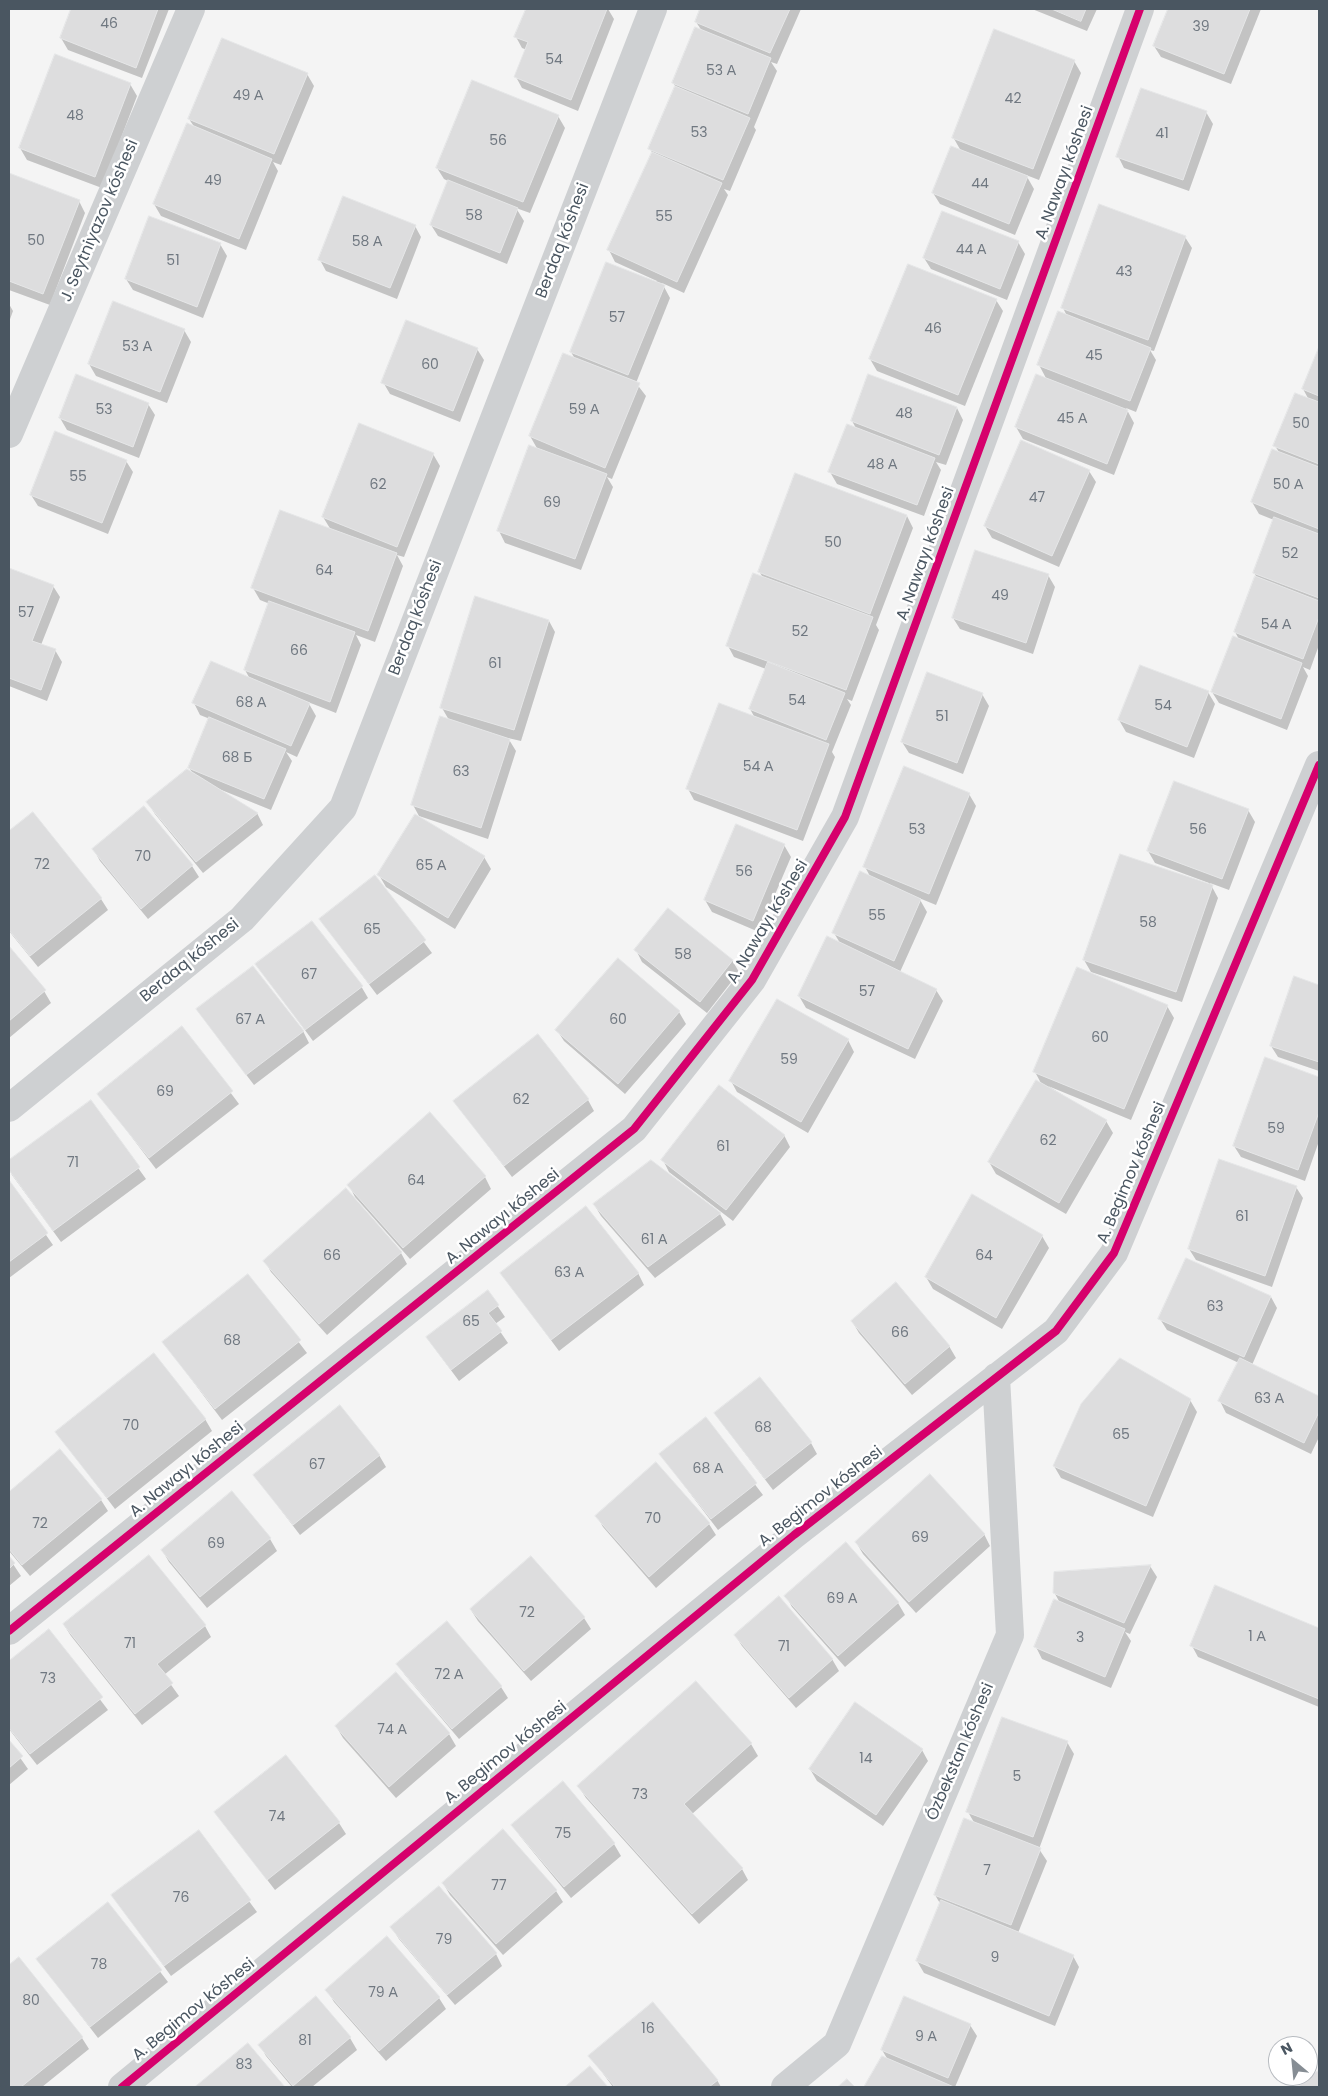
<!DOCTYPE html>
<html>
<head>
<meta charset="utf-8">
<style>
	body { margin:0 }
	#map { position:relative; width:1328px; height:2096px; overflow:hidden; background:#f4f4f4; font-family:Poppins,sans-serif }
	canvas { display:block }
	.frame { position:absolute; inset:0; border:10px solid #4a5661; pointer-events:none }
	.north { position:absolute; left:1268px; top:2036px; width:50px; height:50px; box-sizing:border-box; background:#fff; border:1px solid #b7bbc0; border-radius:50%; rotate:332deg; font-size:14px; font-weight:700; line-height:20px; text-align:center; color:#4a5661 }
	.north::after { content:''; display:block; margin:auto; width:18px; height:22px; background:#868d94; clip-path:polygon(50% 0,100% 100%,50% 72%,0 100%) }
</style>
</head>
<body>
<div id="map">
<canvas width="1328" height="2096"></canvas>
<div class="frame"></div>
<div class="north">N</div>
</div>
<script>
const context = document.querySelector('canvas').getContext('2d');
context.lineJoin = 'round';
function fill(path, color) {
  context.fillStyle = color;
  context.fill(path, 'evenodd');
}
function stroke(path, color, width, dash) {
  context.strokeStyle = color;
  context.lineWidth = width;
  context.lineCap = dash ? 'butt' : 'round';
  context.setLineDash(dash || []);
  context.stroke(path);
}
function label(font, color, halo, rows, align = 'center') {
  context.font = font + ' Poppins,sans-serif';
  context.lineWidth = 5;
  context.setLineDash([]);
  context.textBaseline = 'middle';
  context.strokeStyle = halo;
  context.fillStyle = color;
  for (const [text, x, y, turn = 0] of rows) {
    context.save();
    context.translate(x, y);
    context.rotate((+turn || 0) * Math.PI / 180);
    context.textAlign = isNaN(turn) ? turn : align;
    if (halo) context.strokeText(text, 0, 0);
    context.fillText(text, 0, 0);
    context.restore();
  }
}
const shadow = new Path2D(`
	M72 9H169L142 78 68 50 61 38Z
	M527 9H608L614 19 578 111 522 88 516 77 527 50 522 48 516 37Z
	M702 9H801L777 64 771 62 777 71 754 127 756 130 730 191 724 189 728 195 684 293 662 283 670 298 636 383 646 396 612 479 607 477 613 487 581 570 505 543 499 531 538 450 530 436 575 359 571 352 657 281 615 262 609 250 653 154 650 149 676 87 673 83 702 31 696 22Z
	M1032 9H1097L1087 31Z
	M1169 9H1261L1231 84 1161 57 1154 46Z
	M1074 61 1081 73 1039 180 1026 175 1034 189 1015 235 940 204 933 193 961 151 953 137Z
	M307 74 314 86 281 165 273 162 278 171 246 250 161 216 154 204 195 128 189 119Z
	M130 84 137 96 102 188 27 160 20 148Z
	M1206 112 1213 124 1189 191 1124 168 1118 156Z
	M558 116 565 128 530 213 516 208 524 221 507 264 438 236 431 225 448 181 444 179 437 168Z
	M9 175 79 201 85 213 50 305 9 290Z
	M415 226 421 237 397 299 326 271 320 260Z
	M1185 237 1192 248 1154 351 1150 350 1156 360 1136 412 1126 408 1134 423 1114 475 1023 439 1016 427 1047 380 1039 365 1067 316 1063 308Z
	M1018 242 1025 254 1007 300 931 269 924 258Z
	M220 244 227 256 203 318 133 290 126 279Z
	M996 300 1003 311 965 406 877 371 870 359Z
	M9 304 13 311 9 322Z
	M184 330 191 342 167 403 96 376 89 364Z
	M477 349 484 360 460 422 390 394 383 382Z
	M1319 350V645L1310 670 1303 667 1308 676 1287 730 1219 703 1212 692 1240 641 1235 632 1256 576 1254 573 1274 520 1259 514 1252 502 1279 452 1275 446 1309 400 1303 389Z
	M148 404 155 415 139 458 67 430 60 418Z
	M957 408 963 420 946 465 936 462 941 470 924 516 837 484 830 472 857 430 852 421Z
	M433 454 440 466 404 557 397 555 403 566 375 642 356 635 361 645 336 713 308 702 316 716 297 757 286 752 292 761 271 810 219 789 257 813 263 825 203 873 155 814 148 803 194 775 189 768 210 719 200 715 194 703 250 679 245 670 270 604 260 600 253 588 331 530 323 517Z
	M126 461 133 472 108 534 38 506 31 495Z
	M1089 471 1096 482 1059 567 992 538 985 526Z
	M796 475 907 516 913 528 876 625 879 630 852 701 847 699 851 705 832 752 835 757 803 841 694 800 688 789 755 718 750 709 766 669 734 657 728 646 763 578 759 571Z
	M9 569 53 586 60 597 41 645 55 650 62 662 47 701 9 686Z
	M1048 575 1055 587 1033 654 960 629 953 618Z
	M549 621 555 632 521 741 508 738 516 751 488 839 419 816 413 805 449 720 442 708Z
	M1208 692 1215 704 1194 758 1126 732 1119 720Z
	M982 694 989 706 963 774 909 753 902 742Z
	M969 794 976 806 936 905 919 898 927 912 900 972 936 990 943 1001 915 1059 806 1008 799 996 840 943 834 933 871 878 865 867Z
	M1248 810 1255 822 1229 890 1210 883 1218 898 1182 1002 1091 972 1084 960 1208 885 1209 883 1155 863 1148 851Z
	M33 814 101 899 108 910 38 967 9 931V833Z
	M784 845 791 857 759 932 712 912 705 900Z
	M94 850 192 866 199 877 148 919 100 861Z
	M484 857 491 869 455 929 386 887 379 875Z
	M375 877 432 953 377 995 320 919Z
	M9 948 44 991 51 1003 9 1038Z
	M636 950 732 960 739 972 707 1013 642 962Z
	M257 965 361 986 368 998 313 1041Z
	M1294 978 1319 986V1071L1278 1057 1271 1046Z
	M1167 1006 1174 1018 1131 1120 1048 1086 1106 1121 1113 1133 1066 1214 996 1174 989 1162 1042 1085 1035 1072Z
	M197 1010 303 1031 309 1043 254 1085Z
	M679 1012 686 1024 625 1094 564 1041 557 1030Z
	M182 1028 239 1104 156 1169 99 1094Z
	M848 1040 854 1052 808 1133 737 1092 731 1081Z
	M1265 1058 1319 1078V1141L1305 1181 1241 1157 1234 1146Z
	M588 1100 594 1111 512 1177 454 1101Z
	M91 1102 146 1179 61 1242 12 1175 9 1169V1162Z
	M784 1135 790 1147 733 1221 669 1172 663 1160Z
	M485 1177 491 1189 410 1259 355 1197 349 1185Z
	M9 1182 53 1245 9 1278Z
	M1296 1187 1303 1198 1272 1287 1196 1260 1189 1249Z
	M594 1204 720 1214 726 1225 655 1278 601 1216Z
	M1042 1236 1049 1248 1002 1329 933 1289 926 1277Z
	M401 1253 407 1264 327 1335 271 1272 265 1261Z
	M501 1273H638L644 1285 559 1351Z
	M248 1276 307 1353 222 1420 164 1343Z
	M488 1292 505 1317 495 1324 508 1343 459 1381 427 1338Z
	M1271 1297 1277 1308 1252 1365 1319 1398V1437L1311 1454 1226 1413 1220 1401 1239 1363 1167 1330 1160 1319Z
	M852 1321 949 1346 956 1358 912 1395 859 1333Z
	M1190 1400 1197 1412 1153 1517 1061 1478 1054 1466Z
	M715 1414 811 1443 817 1454 773 1490Z
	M205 1419 212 1431 115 1509 57 1433Z
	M705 1419 763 1495 718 1530 661 1455Z
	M60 1450 101 1500 108 1511 30 1576 9 1551V1493Z
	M379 1455 386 1467 300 1535 255 1476Z
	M656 1464 709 1524 716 1535 656 1588 603 1527 597 1516Z
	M232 1493 270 1539 277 1551 207 1608 169 1562 162 1550Z
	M984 1534 990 1546 916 1613 863 1554 856 1542Z
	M846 1544 898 1603 905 1615 845 1667 792 1607 786 1596Z
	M9 1558 21 1576 9 1586Z
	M1150 1566 1157 1577 1130 1634 1125 1632 1131 1641 1111 1688 1042 1659 1036 1647 1060 1603 1054 1592Z
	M1216 1587 1319 1629V1707L1198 1657 1192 1646Z
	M471 1610 584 1618 591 1629 531 1681 478 1621Z
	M64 1625 205 1626 211 1637 164 1675 179 1696 142 1725 71 1636Z
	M48 1631 108 1710 37 1765 9 1729V1663Z
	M735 1635 832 1659 839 1671 796 1708 742 1646Z
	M398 1664 501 1687 508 1698 459 1739 405 1675Z
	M396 1674 449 1734 456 1746 396 1798 343 1738 336 1726Z
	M696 1682 751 1744 758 1756 692 1814 742 1869 748 1880 699 1924 586 1798 579 1787Z
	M9 1742 28 1769 9 1785Z
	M1067 1742 1074 1754 1039 1849 1047 1861 1018 1933 1073 1956 1079 1967 1055 2026 924 1973 917 1961 941 1905 935 1895 975 1824 968 1812Z
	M922 1750 928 1761 883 1826 817 1781 810 1769Z
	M563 1783 614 1844 621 1856 571 1898 520 1836 513 1825Z
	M215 1812 339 1823 346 1834 275 1890Z
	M503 1831 556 1891 563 1902 503 1955 450 1895 443 1883Z
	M198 1832 257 1912 171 1976 113 1896Z
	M108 1904 168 1982 98 2038 38 1960Z
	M392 1928 496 1954 502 1966 455 2005 399 1939Z
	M18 1959 82 2038 89 2049 42 2087H9V1967Z
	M327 1990 439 1998 446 2009 386 2061 334 2002Z
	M316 1998 350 2038 357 2050 312 2087H292L266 2056 260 2045Z
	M970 2025 977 2036 955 2087H865L882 2058 888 2060 882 2050Z
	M248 2045 283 2087H197Z
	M590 2056 717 2080 721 2087H613Z`);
const building = new Path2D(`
	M71 9H158L136 68 60 38Z
	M526 9H607L571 100 514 77 528 42 514 37Z
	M700 9H790L770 53 695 22Z
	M1052 9H1086L1081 21Z
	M1168 9H1250L1224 74 1153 46Z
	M695 27 771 58 748 114 672 83Z
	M994 29 1075 60 1033 169 952 138Z
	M222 38 308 73 274 154 188 119Z
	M55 54 131 83 95 177 19 148Z
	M472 80 559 115 523 202 436 168Z
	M675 86 750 118 723 180 648 149Z
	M1141 88 1207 111 1183 180 1116 157Z
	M187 123 272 159 239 239 153 204Z
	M951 146 1028 176 1009 224 932 193Z
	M652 152 722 183 677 282 607 250Z
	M9 173 80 200 43 294 9 281Z
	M448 180 518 208 500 253 430 225Z
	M343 196 416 225 390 288 318 260Z
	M1099 204 1186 236 1148 340 1061 308Z
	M942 211 1019 241 1000 289 923 258Z
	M149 216 221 243 197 307 125 279Z
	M606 262 665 285 628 375 570 352Z
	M908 264 997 299 958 395 869 359Z
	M113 301 185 329 160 392 88 364Z
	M1058 311 1151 348 1130 401 1037 365Z
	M406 320 478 348 453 411 381 383Z
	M1319 347V396L1302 389Z
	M563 353 640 383 605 468 529 436Z
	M76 374 149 403 133 447 59 418Z
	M868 374 957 407 939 455 851 421Z
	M1036 374 1128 410 1107 464 1015 427Z
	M1295 393 1319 402V464L1273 446Z
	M359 423 434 453 397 547 322 517Z
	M847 424 935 458 917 505 828 472Z
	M55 431 127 460 102 523 30 495Z
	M1021 440 1090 470 1052 556 984 526Z
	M529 445 607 474 575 559 497 531Z
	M1272 449 1319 467V529L1251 502Z
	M795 473 907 515 870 614 758 572Z
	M280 510 397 553 368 631 251 588Z
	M1274 517 1319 534V598L1253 573Z
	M975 550 1049 574 1026 643 952 618Z
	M9 568 54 585 32 641 56 649 41 690 9 678Z
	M753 573 873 617 846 690 726 646Z
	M1255 576 1319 601V617L1303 659 1234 632Z
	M475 596 549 620 514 730 440 708Z
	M269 601 355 632 330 702 244 670Z
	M1233 636 1302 663 1281 719 1211 692Z
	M211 661 310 703 291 746 192 703Z
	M768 662 845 693 826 740 749 709Z
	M1140 665 1209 691 1187 747 1118 720Z
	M927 672 983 693 957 763 901 742Z
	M719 703 829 744 797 830 686 789Z
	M440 716 510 739 481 828 411 805Z
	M209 717 286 749 264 799 188 768Z
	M904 766 970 793 929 894 863 867Z
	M187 769 258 813 196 862 146 802Z
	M1174 781 1249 809 1222 879 1147 851Z
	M144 806 193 865 141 909 92 849Z
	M33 812 102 898 30 956 9 930V831Z
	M415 814 485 856 448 918 377 875Z
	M736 824 785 844 753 921 704 900Z
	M1120 854 1213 885 1176 992 1083 960Z
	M860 871 921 899 894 961 832 933Z
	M375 875 426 940 369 984 319 919Z
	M668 908 733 960 700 1002 634 950Z
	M312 921 363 986 305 1030 255 964Z
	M827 936 937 989 908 1049 798 996Z
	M9 946 46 990 9 1021Z
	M618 958 680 1011 618 1084 555 1030Z
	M253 966 304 1031 246 1075 196 1009Z
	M1077 967 1168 1005 1124 1109 1033 1072Z
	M1294 976 1319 985V1062L1270 1046Z
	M777 999 849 1039 801 1122 729 1081Z
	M182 1026 233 1091 149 1158 97 1094Z
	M538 1034 589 1099 504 1166 453 1101Z
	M1265 1057 1319 1077V1112L1298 1170 1233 1146Z
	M1036 1080 1107 1120 1059 1203 988 1162Z
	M719 1085 785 1135 726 1210 661 1160Z
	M91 1100 140 1167 53 1231 9 1170V1160Z
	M430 1112 486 1176 403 1248 347 1185Z
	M1219 1159 1297 1186 1265 1276 1188 1249Z
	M651 1160 721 1213 648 1267 593 1204Z
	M9 1180 48 1233 9 1262Z
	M346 1188 402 1252 319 1324 263 1261Z
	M972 1194 1043 1235 996 1318 925 1277Z
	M586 1206 639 1273 551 1340 500 1273Z
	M1186 1258 1271 1296 1244 1357 1158 1319Z
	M248 1274 301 1340 215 1409 162 1342Z
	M896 1282 950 1346 905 1384 851 1321Z
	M488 1290 499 1305 488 1313 502 1331 451 1370 426 1337Z
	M154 1353 206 1419 107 1498 55 1432Z
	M1120 1358 1191 1399 1146 1506 1053 1466 1081 1404Z
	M1240 1358 1319 1396V1412L1304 1443 1218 1401Z
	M760 1377 812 1442 765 1479 714 1413Z
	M340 1405 380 1455 293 1525 253 1475Z
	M706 1417 757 1483 711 1519 659 1454Z
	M60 1449 102 1499 22 1565 9 1549V1492Z
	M656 1462 710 1523 649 1577 595 1516Z
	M930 1474 985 1534 909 1602 855 1542Z
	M232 1491 271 1538 200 1597 161 1550Z
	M846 1542 899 1602 838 1656 784 1596Z
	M149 1555 206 1625 157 1664 173 1683 135 1714 63 1624Z
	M9 1556 15 1563 9 1569Z
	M531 1556 585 1617 524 1671 470 1609Z
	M1151 1565 1124 1623 1053 1593 1054 1572Z
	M1215 1585 1319 1628V1699L1190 1646Z
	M779 1596 833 1659 789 1698 734 1635Z
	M1054 1599 1125 1629 1105 1677 1034 1647Z
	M447 1621 502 1686 452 1729 396 1664Z
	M49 1629 103 1697 30 1754 9 1728V1661Z
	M396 1672 450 1733 389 1787 335 1726Z
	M696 1681 752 1743 684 1804 743 1868 692 1914 577 1786Z
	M855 1702 923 1749 876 1815 809 1769Z
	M1002 1717 1068 1741 1033 1837 966 1812Z
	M9 1740 23 1756 9 1768Z
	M286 1755 340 1822 267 1880 214 1812Z
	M563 1781 615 1843 564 1887 511 1825Z
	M964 1818 1041 1848 1011 1925 934 1895Z
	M503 1829 557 1890 496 1944 442 1883Z
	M199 1830 251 1900 164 1966 111 1895Z
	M439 1886 497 1953 447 1995 390 1927Z
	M941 1900 1074 1955 1049 2016 916 1961Z
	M108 1902 162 1970 90 2027 36 1959Z
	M387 1936 440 1997 379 2051 325 1990Z
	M19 1957 83 2037 21 2087H9V1965Z
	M316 1996 351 2037 293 2086 258 2045Z
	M904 1996 971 2024 948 2078 881 2050Z
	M653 2002 718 2080 709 2087H615L588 2056Z
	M248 2043 285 2087H195Z
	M882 2056 954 2087H864Z
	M590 2066 608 2087H565Z
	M1319 2070V2087H1298Z
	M847 2079 855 2087H838Z`);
const street = new Path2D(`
	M9 434 191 9
	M9 1108 242 919 343 808 653 9
	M9 1631 634 1129 752 980 845 817 1140 9
	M122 2087 794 1535 1056 1331 1114 1253 1319 765
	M785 2087 837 2044 1010 1635 996 1377`);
const cycleway = new Path2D(`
	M9 1631 634 1129 752 980 845 817 1140 9
	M122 2087 794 1535 1056 1331 1114 1253 1319 765`);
const numberNames = [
	["46",109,24],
	["39",1201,27],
	["54",554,60],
	["53 А",721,71],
	["49 А",248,96],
	["42",1013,99],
	["48",75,116],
	["53",699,133],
	["41",1162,134],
	["56",498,141],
	["49",213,181],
	["44",980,184],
	["58",474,216],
	["55",664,217],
	["50",36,241],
	["58 А",367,242],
	["44 А",971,250],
	["51",173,261],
	["43",1124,272],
	["57",617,318],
	["46",933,329],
	["53 А",137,347],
	["45",1094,356],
	["60",430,365],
	["53",104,410],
	["59 А",584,410],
	["48",904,414],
	["45 А",1072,419],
	["50",1301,424],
	["48 А",882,465],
	["55",78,477],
	["62",378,485],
	["50 А",1288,485],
	["47",1037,498],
	["69",552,503],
	["50",833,543],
	["52",1290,554],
	["64",324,571],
	["49",1000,596],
	["57",26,613],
	["54 А",1276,625],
	["52",800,632],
	["66",299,651],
	["61",495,664],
	["54",797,701],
	["68 А",251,703],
	["54",1163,706],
	["51",942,717],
	["68 Б",237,758],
	["54 А",758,767],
	["63",461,772],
	["53",917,830],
	["56",1198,830],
	["70",143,857],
	["72",42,865],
	["65 А",431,866],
	["56",744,872],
	["55",877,916],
	["58",1148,923],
	["65",372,930],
	["58",683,955],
	["67",309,975],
	["57",867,992],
	["67 А",250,1020],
	["60",618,1020],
	["60",1100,1038],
	["59",789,1060],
	["69",165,1092],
	["62",521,1100],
	["59",1276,1129],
	["62",1048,1141],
	["61",723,1147],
	["71",73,1163],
	["64",416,1181],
	["61",1242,1217],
	["61 А",654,1240],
	["66",332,1256],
	["64",984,1256],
	["63 А",569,1273],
	["63",1215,1307],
	["65",471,1322],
	["66",900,1333],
	["68",232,1341],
	["63 А",1269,1399],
	["70",131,1426],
	["68",763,1428],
	["65",1121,1435],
	["67",317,1465],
	["68 А",708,1469],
	["70",653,1519],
	["72",40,1524],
	["69",920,1538],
	["69",216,1544],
	["69 А",842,1599],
	["72",527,1613],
	["1 А",1257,1637],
	["3",1080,1638],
	["71",130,1644],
	["71",784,1647],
	["72 А",449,1675],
	["73",48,1679],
	["74 А",392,1730],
	["14",866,1759],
	["5",1017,1777],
	["73",640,1795],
	["74",277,1817],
	["75",563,1834],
	["7",987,1871],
	["77",499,1886],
	["76",181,1898],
	["79",444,1940],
	["9",995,1958],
	["78",99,1965],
	["79 А",383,1993],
	["80",31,2001],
	["16",648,2029],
	["9 А",926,2037],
	["81",305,2041],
	["83",244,2065]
];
const streetNames = [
	["A. Nawayı kóshesi",1065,173,-70],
	["J. Seytniyazov kóshesi",100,221,-67],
	["Berdaq kóshesi",563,241,-69],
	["A. Nawayı kóshesi",926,554,-70],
	["Berdaq kóshesi",416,618,-69],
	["A. Nawayı kóshesi",768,922,-59],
	["Berdaq kóshesi",190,961,-39],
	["A. Begimov kóshesi",1132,1173,-67],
	["A. Nawayı kóshesi",503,1217,-39],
	["A. Nawayı kóshesi",187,1470,-39],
	["A. Begimov kóshesi",821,1497,-38],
	["Ózbekstan kóshesi",961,1752,-67],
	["A. Begimov kóshesi",506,1753,-39],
	["A. Begimov kóshesi",194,2010,-39]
];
fill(shadow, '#0003');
fill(building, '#ddddde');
stroke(building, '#e5e6e7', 1);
stroke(street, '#ced0d2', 28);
stroke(cycleway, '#d6006c', 8);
label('14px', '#707881', null, numberNames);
label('16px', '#4a5661', '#fff', streetNames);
</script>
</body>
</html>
